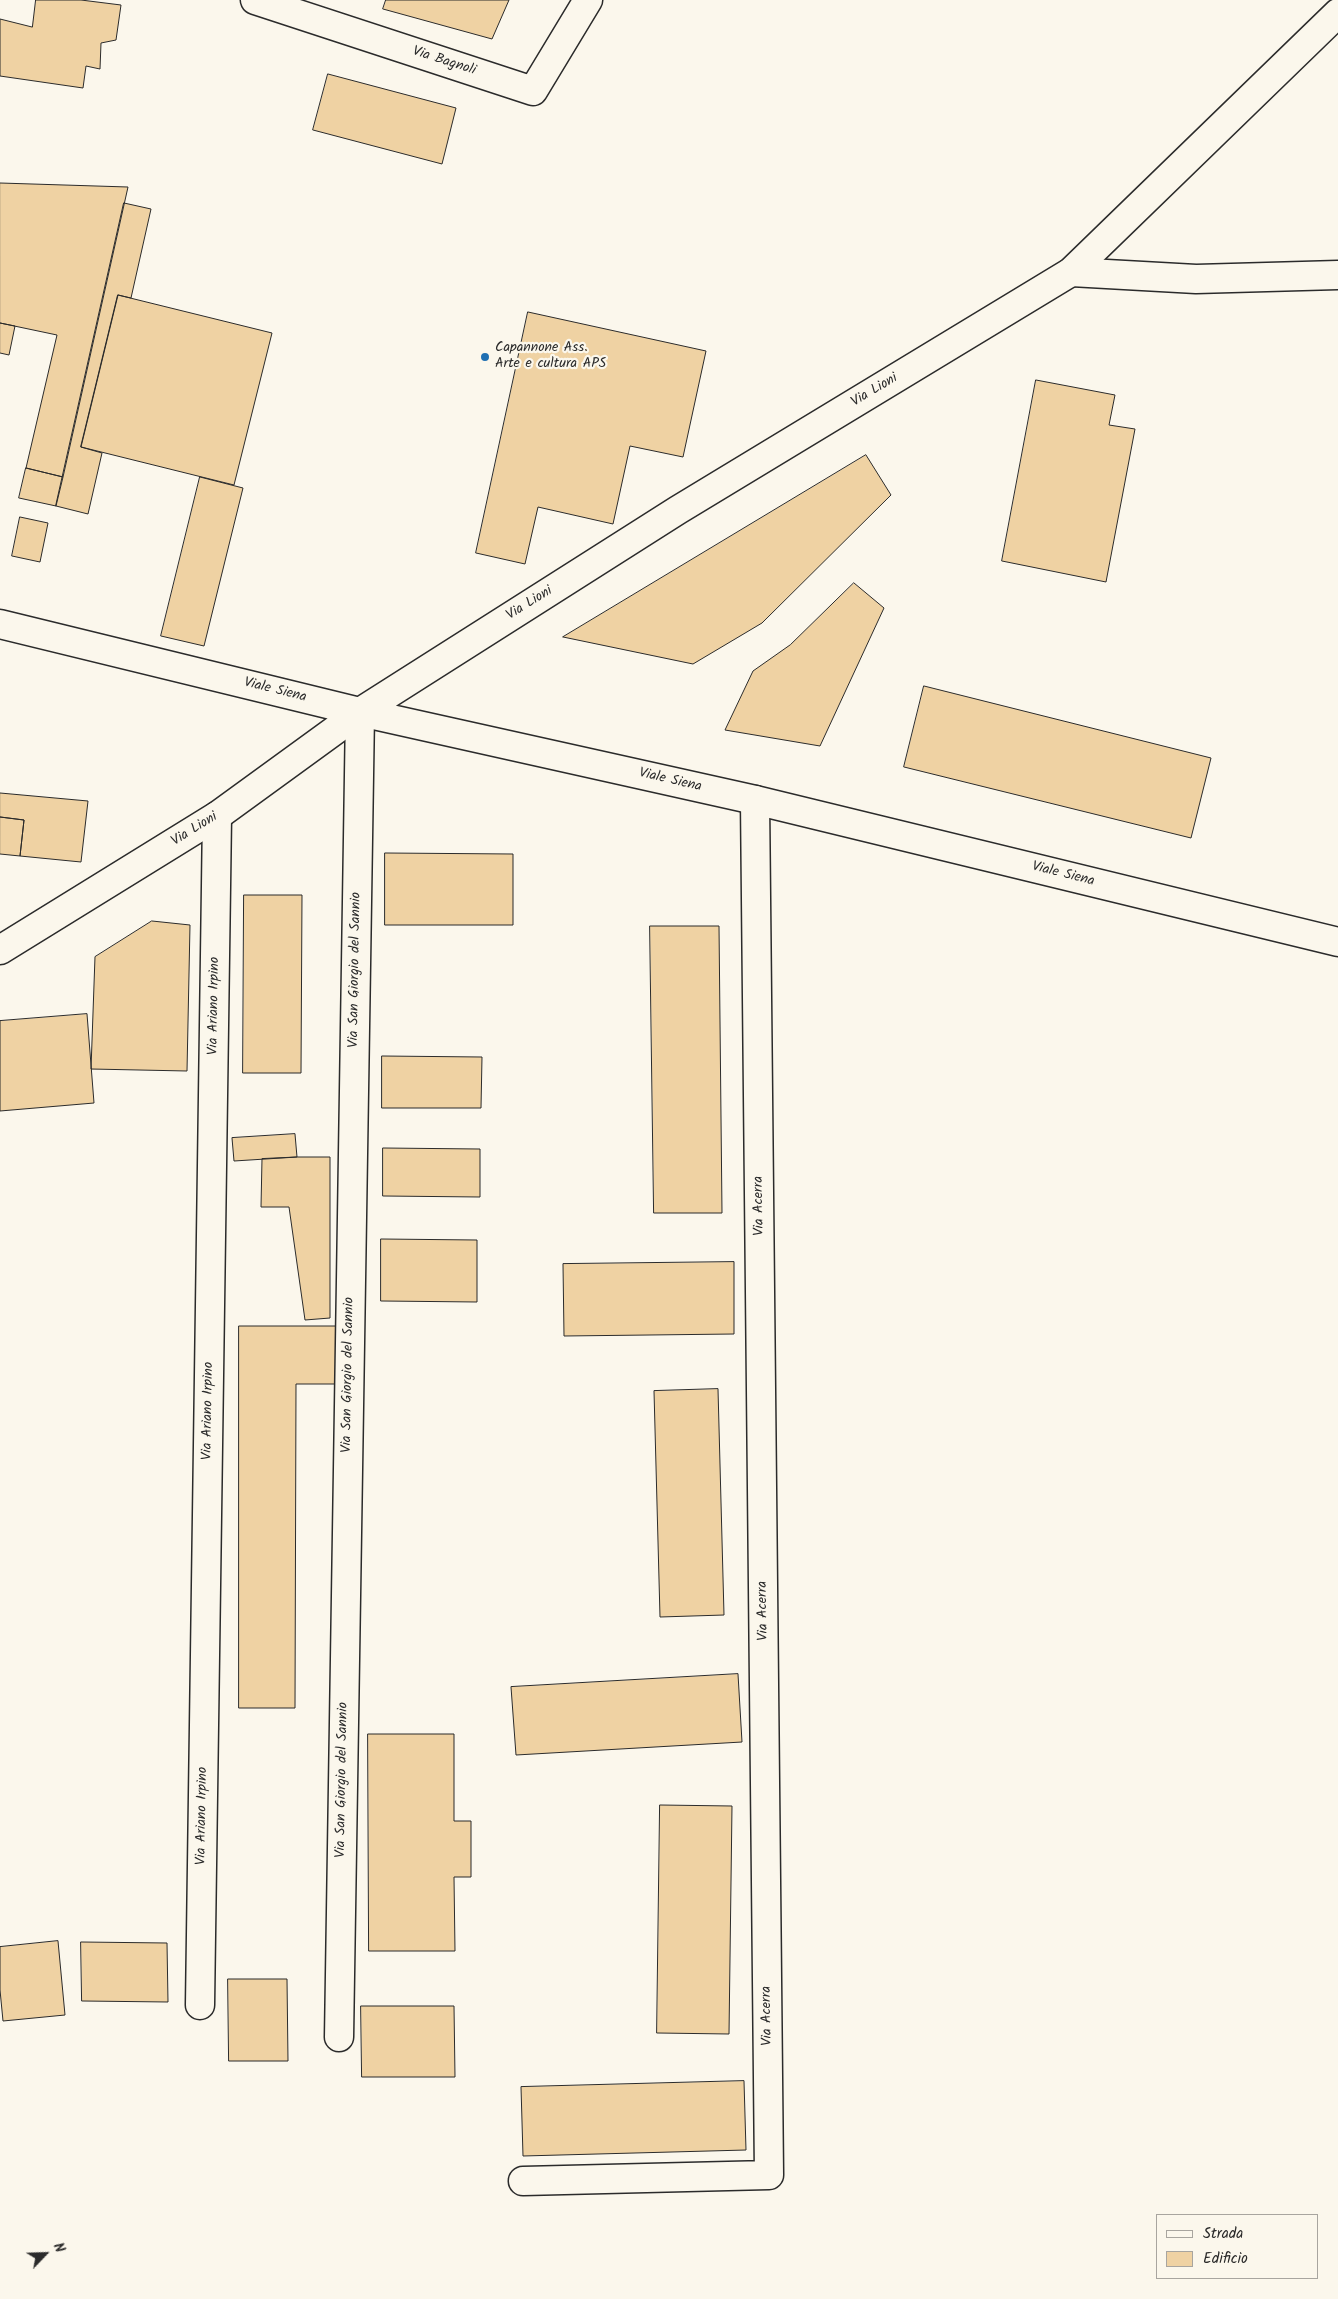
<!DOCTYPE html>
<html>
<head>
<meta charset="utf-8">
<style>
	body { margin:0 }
	#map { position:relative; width:1338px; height:2299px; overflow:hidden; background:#fbf7ec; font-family:Kalam,sans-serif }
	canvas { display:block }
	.legend { position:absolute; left:1156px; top:2214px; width:162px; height:65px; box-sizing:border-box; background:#fbf7ec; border:1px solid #a8a59f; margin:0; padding:6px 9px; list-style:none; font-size:15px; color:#2b2b2b }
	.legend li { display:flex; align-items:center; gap:10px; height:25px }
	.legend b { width:25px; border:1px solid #a8a59f }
	.north { position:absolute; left:20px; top:2229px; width:50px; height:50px; -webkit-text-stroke:4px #fbf7ec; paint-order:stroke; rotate:66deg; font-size:14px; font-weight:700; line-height:20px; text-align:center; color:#2b2b2b }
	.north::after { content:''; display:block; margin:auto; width:18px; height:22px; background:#2b2b2b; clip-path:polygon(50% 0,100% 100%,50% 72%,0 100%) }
</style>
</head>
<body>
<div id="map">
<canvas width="1338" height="2299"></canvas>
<ul class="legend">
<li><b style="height:6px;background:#fbf7ec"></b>Strada</li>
<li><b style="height:14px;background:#efd2a3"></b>Edificio</li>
</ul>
<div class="north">N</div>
</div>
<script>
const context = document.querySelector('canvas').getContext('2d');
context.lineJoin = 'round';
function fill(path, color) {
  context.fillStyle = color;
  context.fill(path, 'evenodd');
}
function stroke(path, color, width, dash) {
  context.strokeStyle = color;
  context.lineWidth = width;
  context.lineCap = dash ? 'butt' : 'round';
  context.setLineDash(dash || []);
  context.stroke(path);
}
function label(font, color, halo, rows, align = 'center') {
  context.font = font + ' Kalam,sans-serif';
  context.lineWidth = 4.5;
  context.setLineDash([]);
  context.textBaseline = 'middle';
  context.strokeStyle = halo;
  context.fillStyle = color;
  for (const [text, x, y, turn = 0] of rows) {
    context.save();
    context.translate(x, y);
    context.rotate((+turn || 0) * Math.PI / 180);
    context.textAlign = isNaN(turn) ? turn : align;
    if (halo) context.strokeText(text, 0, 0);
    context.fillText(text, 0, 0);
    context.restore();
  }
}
const building = new Path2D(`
	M36 0H81L121 5 116 40 101 43 100 69 86 66 83 88 0 76V19L32 27Z
	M386 0H509L492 39 383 9Z
	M328 74 456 108 442 164 313 130Z
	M0 183 128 187 63 477 26 468 57 335 0 323Z
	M124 203 151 209 131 298 118 295 81 447 102 453 88 514 56 506Z
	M118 295 272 333 234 485 81 447Z
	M528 312 706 351 683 457 630 446 613 524 538 507 525 564 476 553Z
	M0 323 15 326 9 355 0 353Z
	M1036 380 1115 395 1109 425 1135 429 1106 582 1002 561Z
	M866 455 891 495 762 623 693 664 563 637Z
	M26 468 63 477 56 506 19 498Z
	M200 477 243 488 204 646 161 636Z
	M20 517 48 523 40 562 12 556Z
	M854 583 884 608 820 746 725 730 753 671 790 645Z
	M924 686 1211 758 1191 838 904 767Z
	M0 793 88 801 81 862 20 856 24 820 0 817Z
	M0 817 24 820 20 856 0 854Z
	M385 853 513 854V925H385Z
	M244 895H302L301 1073H243Z
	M152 921 190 925 187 1071 91 1069 95 957Z
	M650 926H719L722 1213H654Z
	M87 1014 94 1103 0 1111V1021Z
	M382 1056 482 1057 481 1108H382Z
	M295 1134 297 1157 234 1161 232 1138Z
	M383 1148 480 1149V1197L383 1196Z
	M297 1157H330V1318L305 1320 289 1207H261L262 1159Z
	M381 1239 477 1240V1302L381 1301Z
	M734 1262V1334L564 1336 563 1264Z
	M239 1326H338V1384H296L295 1708H239Z
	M718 1389 724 1615 660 1617 654 1391Z
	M738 1674 742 1742 516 1755 511 1687Z
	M368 1734H454V1821H471V1877H454L455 1951H369Z
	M660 1805 732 1806 729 2034 657 2033Z
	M58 1941 65 2015 3 2021 0 1990V1947Z
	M81 1942 167 1943 168 2002 82 2001Z
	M228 1979H287L288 2061H229Z
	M361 2006H454L455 2077H362Z
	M744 2081 746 2150 523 2156 521 2087Z`);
const street = new Path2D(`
	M255 0 533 91 588 0
	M1071 272 1196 279 1338 275
	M200 2005 217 816
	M339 2037 360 712
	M523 2181 769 2175 755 800`);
const secondary = new Path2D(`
	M0 624 360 712 755 800 1338 942
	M0 950 217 816 360 712 678 510 1071 272 1338 13`);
const markers = [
	[485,357,5,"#1f6fb2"]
];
const streetNames = [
	["Via Bagnoli",444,62,18],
	["Via Lioni",875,391,-31],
	["Via Lioni",530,604,-32],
	["Viale Siena",275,691,14],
	["Viale Siena",670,781,13],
	["Via Lioni",195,830,-32],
	["Viale Siena",1063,875,14],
	["Via San Giorgio del Sannio",356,970,-89],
	["Via Ariano Irpino",215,1006,-89],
	["Via Acerra",760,1206,-91],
	["Via San Giorgio del Sannio",349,1375,-89],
	["Via Ariano Irpino",209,1411,-89],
	["Via Acerra",764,1611,-91],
	["Via San Giorgio del Sannio",343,1780,-89],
	["Via Ariano Irpino",203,1816,-89],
	["Via Acerra",768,2016,-91]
];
const poiNames = [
	["Capannone Ass.",495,349],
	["Arte e cultura APS",495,365]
];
fill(building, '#efd2a3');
stroke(building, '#2b2b2b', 1);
stroke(street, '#2b2b2b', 31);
stroke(secondary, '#2b2b2b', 31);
stroke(street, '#fbf7ec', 28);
stroke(secondary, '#fbf7ec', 28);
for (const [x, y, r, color] of markers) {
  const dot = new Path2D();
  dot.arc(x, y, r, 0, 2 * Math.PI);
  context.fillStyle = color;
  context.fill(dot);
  stroke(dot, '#fbf7ec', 2);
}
label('14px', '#2b2b2b', '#fbf7ec', streetNames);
label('14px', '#2b2b2b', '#fbf7ec', poiNames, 'left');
</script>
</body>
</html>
